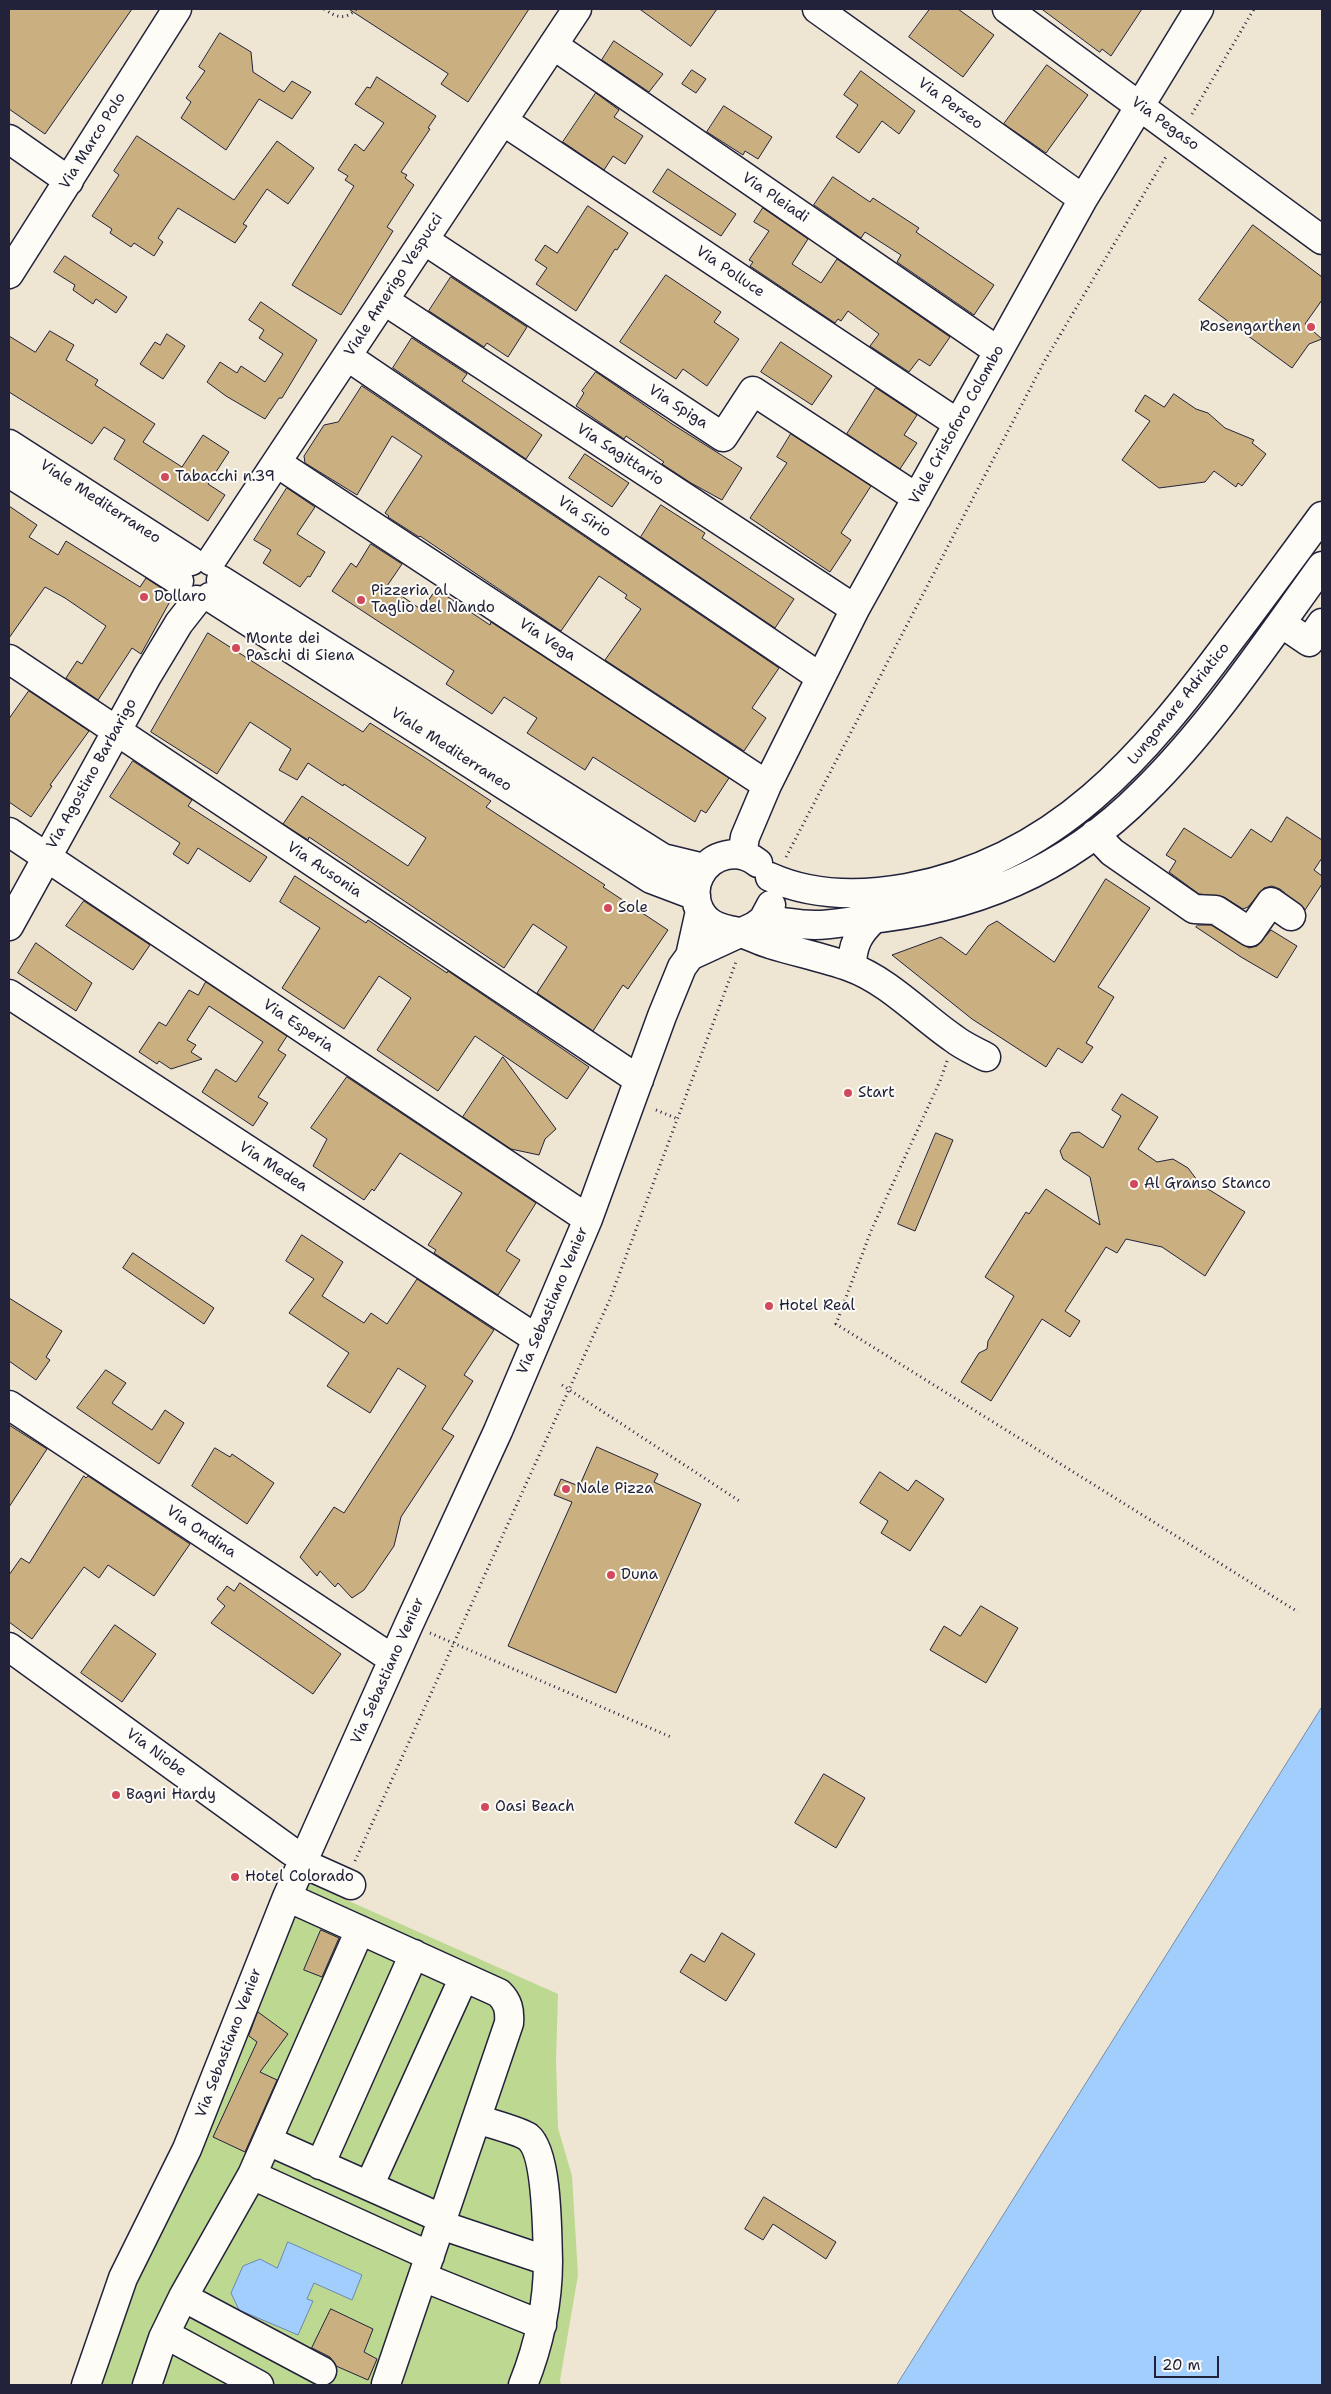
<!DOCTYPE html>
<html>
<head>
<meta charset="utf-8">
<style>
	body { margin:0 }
	#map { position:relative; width:1331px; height:2394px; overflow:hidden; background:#eee5d3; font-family:"Shantell Sans",sans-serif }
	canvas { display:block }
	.frame { position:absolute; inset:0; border:10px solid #22223b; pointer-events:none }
	.scale { position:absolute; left:1154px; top:2356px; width:65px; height:22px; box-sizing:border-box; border:2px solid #22223b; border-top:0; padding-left:6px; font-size:15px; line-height:18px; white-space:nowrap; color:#22223b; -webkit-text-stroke:4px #fdfcf7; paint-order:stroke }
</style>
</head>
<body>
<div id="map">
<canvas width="1331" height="2394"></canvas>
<div class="frame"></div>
<div class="scale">20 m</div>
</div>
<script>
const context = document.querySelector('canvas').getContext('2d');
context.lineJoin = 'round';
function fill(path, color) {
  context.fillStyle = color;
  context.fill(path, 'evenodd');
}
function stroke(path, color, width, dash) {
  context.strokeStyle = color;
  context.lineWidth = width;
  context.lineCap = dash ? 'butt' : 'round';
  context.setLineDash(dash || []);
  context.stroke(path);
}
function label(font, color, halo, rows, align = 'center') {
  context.font = font + ' "Shantell Sans",sans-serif';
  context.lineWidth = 4;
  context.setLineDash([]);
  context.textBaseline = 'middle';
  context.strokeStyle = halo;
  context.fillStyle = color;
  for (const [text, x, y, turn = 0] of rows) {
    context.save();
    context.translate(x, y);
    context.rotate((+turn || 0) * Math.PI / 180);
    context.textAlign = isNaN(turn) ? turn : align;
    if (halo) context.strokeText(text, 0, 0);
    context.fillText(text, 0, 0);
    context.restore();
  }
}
const green = new Path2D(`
	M306 1879 342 1898 558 1994 556 2060 558 2128 572 2176 578 2275 560 2380 561 2385H93L129 2282Z`);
const water = new Path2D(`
	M1322 1707V2385H897Z
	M288 2242 362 2275 352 2300 314 2283 307 2299 313 2301 298 2335 239 2310 231 2293 243 2266 260 2259 277 2268Z`);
const building = new Path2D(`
	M9 9H132L45 134 9 109Z
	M349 9H529L468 102 441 84 448 74Z
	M640 9H717L691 46Z
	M930 9H958L994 35 963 77 909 37Z
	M1042 9H1142L1111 56 1102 49 1100 52Z
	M220 33 251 52 253 72 284 92 292 81 311 92 292 119 259 99 226 150 181 118 191 102 186 98 205 71 199 67Z
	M614 41 663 74 649 92 602 60Z
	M1047 65 1088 95 1046 153 1004 124Z
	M692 70 706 79 696 93 682 84Z
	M861 71 915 111 899 134 882 121 859 153 836 137 858 105 844 95Z
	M377 77 436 116 428 128 430 129 401 172 407 175 405 178 414 185 387 227 393 231 341 315 292 285 354 186 345 180 348 176 338 170 355 144 364 151 384 123 355 104 367 87 370 88Z
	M596 93 619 110 614 117 643 136 625 164 613 156 604 170 563 142Z
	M724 106 772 137 758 159 745 151 743 155 707 132Z
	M137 136 234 200 277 141 314 168 288 204 267 189 243 224 247 226 235 243 178 208 158 238 163 242 154 256 134 243 131 247 110 233 112 229 92 216 119 175 114 171Z
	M668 169 736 214 721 236 653 192Z
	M833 177 870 202 873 198 919 228 916 232 994 285 974 315 897 262 901 255 865 232 861 238 814 205Z
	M588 206 628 233 617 250 615 249 576 311 536 284 547 268 535 260 545 245 557 253Z
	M763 208 808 239 792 264 821 283 837 259 950 337 930 366 919 359 909 372 870 346 879 334 848 311 841 321 838 319 835 323 750 266 753 262 749 260 769 231 754 222Z
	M1253 225 1322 277V300L1305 324 1322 339 1309 344 1292 368 1199 300Z
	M65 256 127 297 116 313 96 299 93 304 73 290 75 285 54 272Z
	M666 275 721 312 714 322 739 339 707 386 683 369 676 379 620 342Z
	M451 277 527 327 508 357 487 343 484 347 429 311Z
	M261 302 317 340 282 398H279L265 419 226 396 207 382 220 362 237 373 241 366 265 382 283 354 259 338 264 330 249 320Z
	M50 331 74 345 66 360 98 380 95 385 155 424 143 442 182 467 203 435 229 452 208 484 225 495 208 521 114 459 125 440 104 427 92 444 9 392V336L35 352Z
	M167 334 185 346 163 379 140 364 155 342 160 345Z
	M412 338 467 374 462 381 542 435 526 459 393 368Z
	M781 342 832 376 812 405 761 372Z
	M596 372 672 424 742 468 722 500 691 483 662 464 664 462 626 436 624 439 576 406 584 393 582 391Z
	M362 386 779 668 752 708 766 718 744 751 605 660 641 609 625 598 627 595 599 576 561 631 420 536 419 537 388 517 389 516 385 513 422 456 392 436 357 495 305 463 304 456 324 425 338 422Z
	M876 388 917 415 904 435 917 443 900 469 847 434Z
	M1174 394 1196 409 1208 413 1225 428 1254 440 1252 443 1266 454 1242 486 1238 483 1236 487 1214 471 1205 482 1159 488 1122 460 1150 421 1135 411 1145 395 1164 407Z
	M791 434 871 486 841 533 851 540 830 572 750 518 787 463 777 457Z
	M585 454 629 483 612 507 569 478Z
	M287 488 315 507 297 534 325 552 310 577 308 576 300 587 263 563 271 550 254 540Z
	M661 505 705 533 702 538 794 599 775 628 641 537Z
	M9 506 37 525 29 537 58 555 66 541 140 587 146 578 173 596 141 654 132 648 98 700 66 678 77 661 82 664 106 626 65 598 45 587 9 638Z
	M371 544 402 564 387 586 422 610 436 589 490 625 491 622 729 778 706 813 701 810 695 822 593 757 585 770 527 733 537 718 504 697 492 714 446 684 454 671 332 591 351 563 356 567Z
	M208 633 363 732 370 723 424 757 491 801 486 807 605 885 603 887 668 930 628 989 623 985 593 1031 537 993 567 947 533 924 504 968 309 837 308 840 283 824 302 796 408 866 426 838 344 784 343 786 308 763 297 780 279 770 291 749 250 722 217 774 151 732Z
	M29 691 89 731 50 785 52 786 31 817 9 802V719Z
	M133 761 192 800 188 806 267 857 250 882 198 848 188 864 173 854 180 843 110 797Z
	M1287 817 1322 840V858L1314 870 1322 876V884L1305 910 1280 889 1272 886 1264 888 1248 907 1243 909 1224 897 1199 894 1169 872 1176 861 1166 855 1184 828 1231 858 1251 829 1271 842Z
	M295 876 366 923 368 920 447 973 448 971 589 1067 567 1099 475 1036 438 1091 377 1050 411 998 379 976 344 1029 282 988 320 928 280 902Z
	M1106 879 1150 908 1098 987 1114 997 1086 1043 1093 1047 1082 1063 1058 1048 1046 1067 972 1019 892 955 941 937 966 955 988 926 997 921 1054 962Z
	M84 901 150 945 133 970 66 926Z
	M1198 925H1211L1249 948 1257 946 1271 930 1297 946 1277 978 1241 957 1196 927Z
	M36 943 92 983 76 1011 18 973Z
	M206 982 287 1036 278 1050 286 1055 258 1097 268 1103 253 1126 202 1092 216 1069 236 1082 263 1042 209 1006 187 1040 196 1045 191 1052 202 1059 171 1069 159 1061 157 1064 139 1052 159 1022 166 1026 189 990 198 995Z
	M503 1057 556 1129 545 1139 539 1155 511 1149 463 1117Z
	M347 1077 536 1203 506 1251 520 1260 498 1295 434 1253 436 1250 428 1245 462 1193 400 1153 374 1191 372 1189 364 1200 313 1166 327 1139 311 1128Z
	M1122 1094 1158 1117 1138 1149 1157 1162 1173 1159 1188 1168 1200 1184 1245 1212 1205 1276 1162 1247 1126 1239 1117 1253 1106 1247 1065 1311 1080 1321 1070 1337 1042 1319 991 1401 961 1382 979 1353 987 1349 988 1341 1014 1296 985 1277 1026 1212 1029 1214 1046 1189 1100 1225 1090 1177 1063 1159 1060 1151 1071 1133 1079 1132 1103 1148 1121 1116 1112 1110Z
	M936 1133 953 1140 915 1231 898 1224Z
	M302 1235 343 1262 322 1296 364 1323 371 1313 387 1324 417 1279 494 1330 464 1375 473 1381 442 1429 454 1436 401 1517 394 1546 364 1590 352 1598 338 1583 335 1587 320 1571 317 1576 300 1557 334 1507 344 1513 426 1386 398 1368 370 1413 327 1386 349 1353 289 1313 314 1279 286 1261Z
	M133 1253 214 1308 204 1324 123 1268Z
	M9 1298 62 1331 46 1357 50 1360 36 1380 9 1361Z
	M106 1370 126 1383 112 1403 152 1430 165 1410 184 1423 159 1464 77 1408Z
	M9 1425 47 1449 9 1507Z
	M597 1447 658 1474 654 1482 701 1504 616 1693 508 1646 572 1502 554 1495 561 1479 579 1486Z
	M215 1448 230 1457 232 1454 274 1483 247 1524 192 1486Z
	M880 1472 908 1491 916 1480 944 1499 910 1551 881 1533 888 1521 860 1503Z
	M84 1476 86 1478 88 1476 190 1544 154 1596 108 1565 99 1578 84 1567 32 1639 9 1622V1575L21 1558 29 1563Z
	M240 1583 341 1654 313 1694 211 1623 225 1606 217 1599 227 1586 234 1591Z
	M981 1606 1018 1628 986 1683 930 1650 944 1626 960 1636Z
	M115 1625 156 1654 122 1702 81 1673Z
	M824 1774 865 1798 836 1848 795 1823Z
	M321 1930 339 1938 322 1977 304 1970Z
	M722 1933 755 1954 726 2001 680 1972 691 1954 704 1962Z
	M258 2012 288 2034 260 2072 277 2080 245 2152 213 2137 257 2042 249 2036Z
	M764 2197 836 2242 826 2259 773 2224 763 2240 745 2229Z
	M331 2309 373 2329 364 2352 377 2359 368 2380 336 2366 330 2357 312 2348Z`);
const path = new Path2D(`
	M324 9C336 17 345 21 356 9
	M1192 114 1254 9
	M786 857 1044 362 1167 155
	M947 1061 940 1081 871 1231 836 1324 1298 1612
	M656 1110 678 1119
	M562 1385 741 1502
	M430 1633 671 1737
	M355 1861 610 1299 736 962`);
const minor = new Path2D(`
	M817 9 1083 199
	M1007 9 1322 240
	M553 45 998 351
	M503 121 957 423
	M9 139 69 181
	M424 240 723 437 753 391 917 498
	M9 274 177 9
	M385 301 855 609
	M348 357 820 677
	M9 444 191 561
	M277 463 767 785
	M9 473 179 581
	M211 561 577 9
	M221 580 663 858 704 868
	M210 597 651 879 696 896
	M1281 623 1309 642 1322 623
	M9 659 639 1080
	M9 832 588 1219
	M1095 834 1112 852 1194 909 1216 910 1250 932 1271 902 1291 916
	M742 855 745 837 767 785 855 609 1083 199 1199 9
	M758 863C739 848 712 853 700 875 692 889 695 909 707 920 716 929 727 929 738 932 749 935 759 941 770 944 796 952 824 958 850 967 887 980 921 1016 953 1038 963 1046 975 1051 986 1057
	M770 877C812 896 862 896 907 888 1057 860 1144 756 1230 640 1261 599 1292 557 1322 516
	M763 920C780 921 798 925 815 925 830 925 846 922 861 920 971 910 1065 872 1144 792 1212 725 1266 643 1322 566
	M9 926 147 676 179 623 197 600
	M690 956 755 926 763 920 771 905
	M852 967C852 946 858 933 874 919
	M9 994 537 1339
	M9 1405 382 1652 394 1657
	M9 1647 291 1851 304 1857
	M302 1863 351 1885
	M287 1897 360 1930
	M477 2119C488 2123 520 2131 528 2137 548 2153 547 2235 548 2261
	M268 2141 443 2219
	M320 2165 414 1954
	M252 2175 430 2256
	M369 2186 464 1977
	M441 2225 548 2261C548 2304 539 2345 523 2385
	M423 2277 542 2325
	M183 2297 322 2371
	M165 2334 259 2385
	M86 2385 123 2278 187 2149 287 1897 409 1624 498 1431 588 1219 662 1016 682 967 690 956 700 911
	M147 2385 163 2338 183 2297 252 2175 360 1930 499 1993C508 2002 510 2010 509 2023L386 2384`);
const markers = [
	[1311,327,5,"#d1495b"],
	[165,477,5,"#d1495b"],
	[144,597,5,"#d1495b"],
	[361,600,5,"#d1495b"],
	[236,648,5,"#d1495b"],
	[608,908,5,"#d1495b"],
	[848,1093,5,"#d1495b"],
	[1134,1184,5,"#d1495b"],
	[769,1306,5,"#d1495b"],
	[566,1489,5,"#d1495b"],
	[611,1575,5,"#d1495b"],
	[116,1795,5,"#d1495b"],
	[485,1807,5,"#d1495b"],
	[235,1877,5,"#d1495b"]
];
const streetNames = [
	["Via Perseo",950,104,36],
	["Via Pegaso",1165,124,36],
	["Via Marco Polo",93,141,-58],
	["Via Pleiadi",775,198,34],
	["Via Polluce",730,272,34],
	["Viale Amerigo Vespucci",394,285,-57],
	["Via Spiga",678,407,33],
	["Viale Cristoforo Colombo",957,425,-61],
	["Via Sagittario",620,455,33],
	["Viale Mediterraneo",100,502,33],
	["Via Sirio",584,517,34],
	["Via Vega",547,640,33],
	["Lungomare Adriatico",1179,704,-51],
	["Viale Mediterraneo",451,750,33],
	["Via Agostino Barbarigo",92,774,-61],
	["Via Ausonia",324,870,34],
	["Via Esperia",298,1026,34],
	["Via Medea",273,1167,33],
	["Via Sebastiano Venier",553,1301,-67],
	["Via Ondina",201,1532,34],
	["Via Sebastiano Venier",388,1671,-66],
	["Via Niobe",156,1753,36],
	["Via Sebastiano Venier",229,2043,-69]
];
const poiNames = [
	["Rosengarthen",1301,327,"right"],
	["Tabacchi n.39",175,477],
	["Pizzeria al",371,591],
	["Taglio del Nando",371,608],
	["Dollaro",154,597],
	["Monte dei",246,639],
	["Paschi di Siena",246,656],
	["Sole",618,908],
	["Start",858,1093],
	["Al Granso Stanco",1144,1184],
	["Hotel Real",779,1306],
	["Nale Pizza",576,1489],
	["Duna",621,1575],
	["Bagni Hardy",126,1795],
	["Oasi Beach",495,1807],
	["Hotel Colorado",245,1877]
];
fill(green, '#bdd890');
fill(water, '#a1cefc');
stroke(water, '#6e89af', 1);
fill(building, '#cab080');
stroke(building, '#22223b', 1);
stroke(minor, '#22223b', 31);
stroke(path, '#22223b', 3, [1, 4]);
stroke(minor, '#fdfcf7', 28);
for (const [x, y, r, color] of markers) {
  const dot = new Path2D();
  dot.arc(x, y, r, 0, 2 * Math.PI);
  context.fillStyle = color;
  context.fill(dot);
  stroke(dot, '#fdfcf7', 2);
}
label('15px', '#22223b', '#fdfcf7', streetNames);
label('15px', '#22223b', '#fdfcf7', poiNames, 'left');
</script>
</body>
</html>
